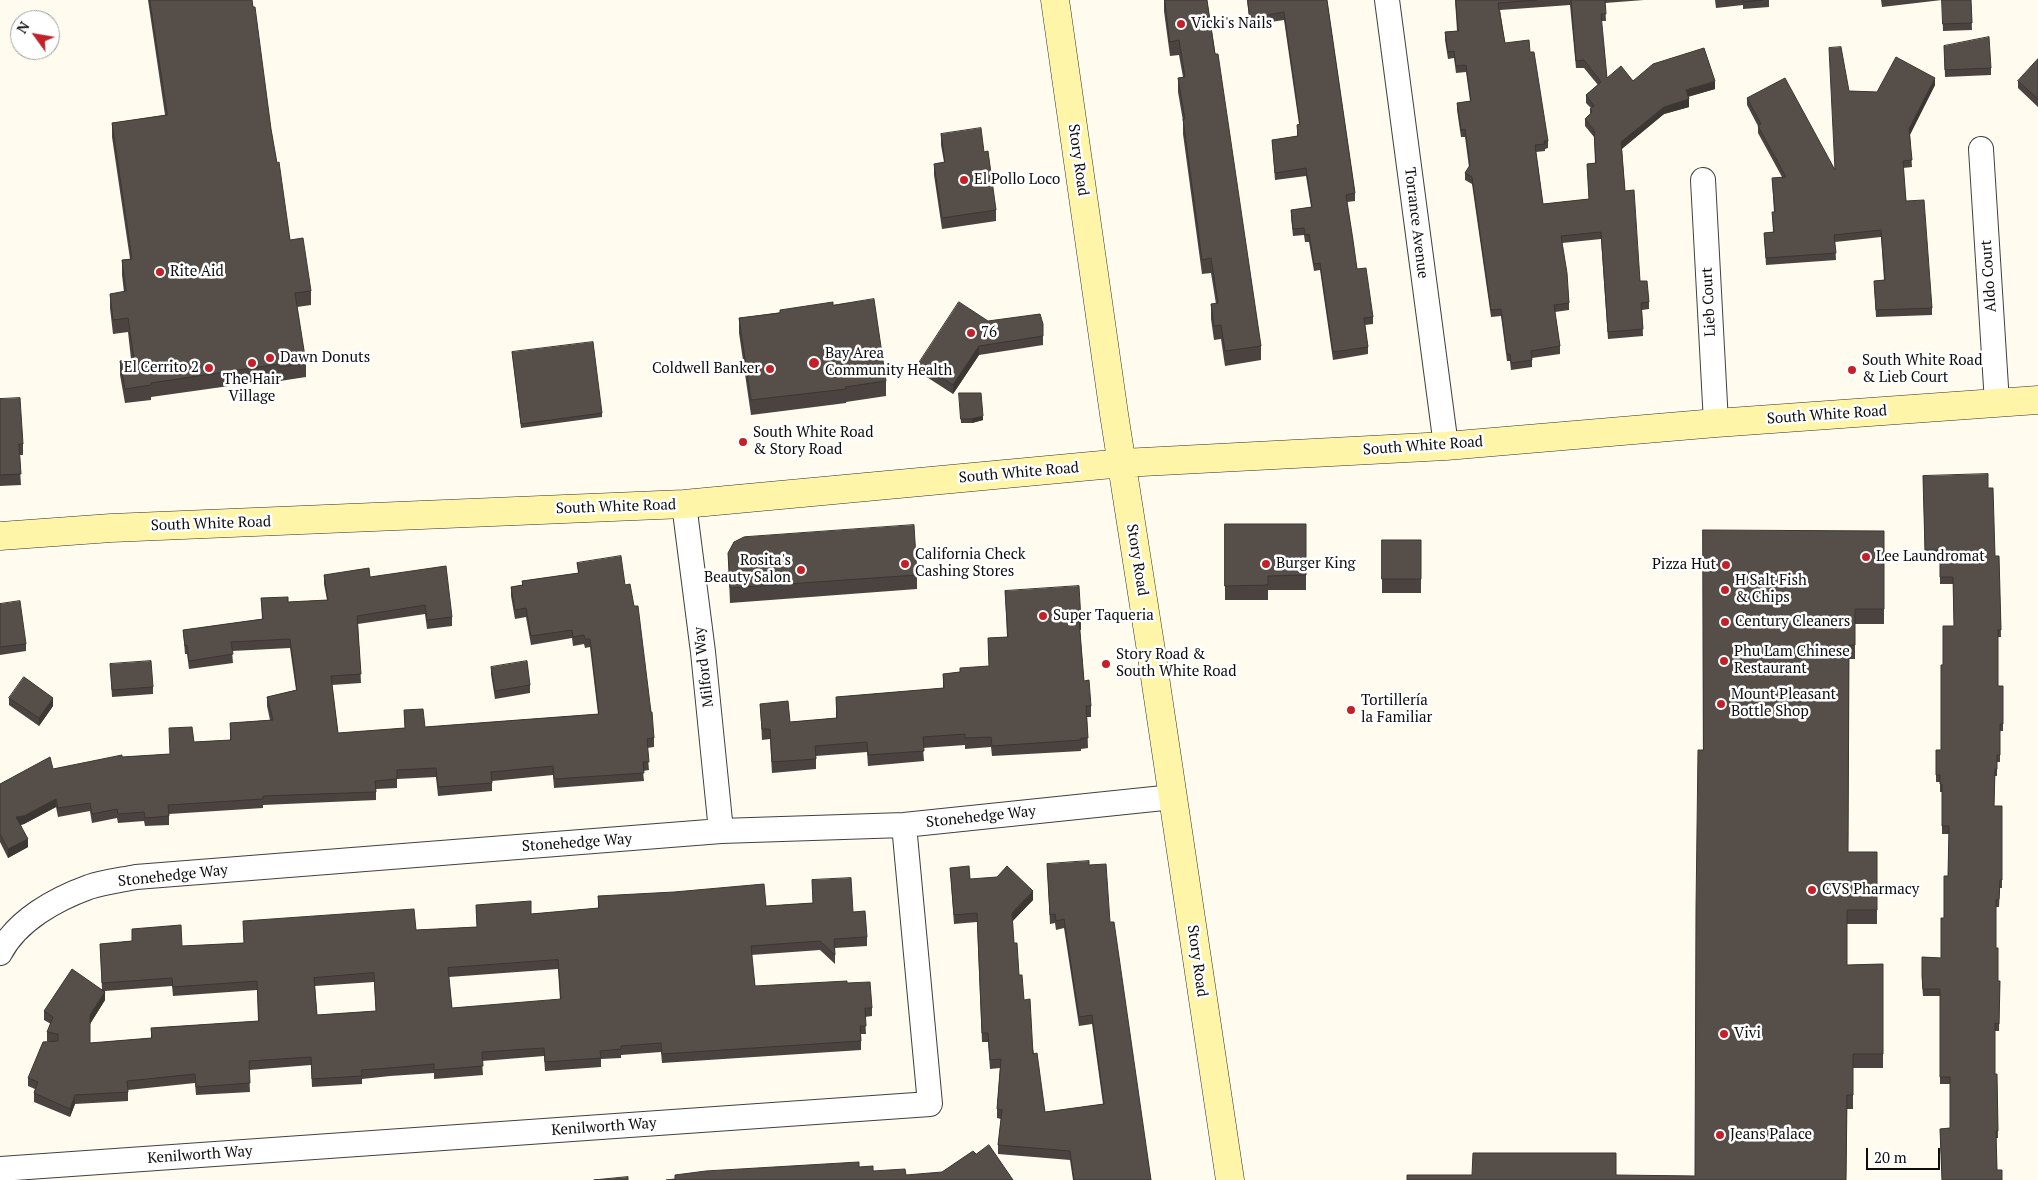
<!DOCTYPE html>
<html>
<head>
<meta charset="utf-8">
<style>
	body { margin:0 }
	#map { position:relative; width:2038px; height:1180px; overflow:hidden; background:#fffbee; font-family:"PT Serif",serif }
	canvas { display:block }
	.north { position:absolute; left:10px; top:10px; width:50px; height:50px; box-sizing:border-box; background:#fff; border:1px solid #9e9e9e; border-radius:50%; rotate:302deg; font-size:14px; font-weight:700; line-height:20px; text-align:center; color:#0d0d0d }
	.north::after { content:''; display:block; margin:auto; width:18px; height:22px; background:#c2212a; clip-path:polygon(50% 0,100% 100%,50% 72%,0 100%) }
	.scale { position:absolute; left:1866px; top:1148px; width:74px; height:22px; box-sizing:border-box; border:2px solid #0d0d0d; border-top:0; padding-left:6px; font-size:15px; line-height:18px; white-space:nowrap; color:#0d0d0d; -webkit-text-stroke:4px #fff; paint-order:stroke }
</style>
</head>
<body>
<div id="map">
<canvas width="2038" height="1180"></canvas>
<div class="north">N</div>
<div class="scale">20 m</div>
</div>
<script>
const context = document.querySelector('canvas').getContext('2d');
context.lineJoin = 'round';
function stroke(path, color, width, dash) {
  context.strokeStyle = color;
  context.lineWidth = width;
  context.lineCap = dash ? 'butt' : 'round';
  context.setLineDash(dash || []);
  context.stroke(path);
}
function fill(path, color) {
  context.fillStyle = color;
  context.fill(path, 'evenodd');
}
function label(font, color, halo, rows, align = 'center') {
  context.font = font + ' "PT Serif",serif';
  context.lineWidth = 5;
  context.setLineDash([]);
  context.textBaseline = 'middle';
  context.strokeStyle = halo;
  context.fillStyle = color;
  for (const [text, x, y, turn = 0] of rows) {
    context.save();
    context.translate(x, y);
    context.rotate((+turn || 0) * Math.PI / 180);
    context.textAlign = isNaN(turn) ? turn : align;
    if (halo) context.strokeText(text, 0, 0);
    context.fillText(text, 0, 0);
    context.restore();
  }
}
const street = new Path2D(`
	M1387 0 1446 446
	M1981 149 1997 403
	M1703 180 1716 423
	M684 504 703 652 721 831
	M0 953C17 920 56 899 89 887 104 882 121 880 136 877L721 831 904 825 1173 797
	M0 1169 930 1104 904 825`);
const secondary = new Path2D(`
	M1055 0 1114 414 1152 657 1230 1180
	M0 536 111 528 684 504 1123 463 1446 446 1716 423 2038 400`);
const wall = new Path2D(`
	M148 0H252L271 129 290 240 311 291V305L297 307 306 363V377L280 381 279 379 151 397V400L125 403 120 375V361L131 359 128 332 113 334 110 308V294L124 292 122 275V260L130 259 112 137V123L165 115Z
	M1164 0H1207L1261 346V360L1225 366 1221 339 1214 340 1211 319V304H1216L1211 273 1202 274 1183 134V121L1178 92V78L1183 77 1179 55 1170 56 1164 11Z
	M1247 0H1327L1355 193V201L1347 202 1357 269 1373 317V324L1365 325 1368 347V354L1333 360 1320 270 1314 271 1309 242H1305L1304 235 1293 236 1291 217V210L1311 207 1306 176 1275 180 1272 140 1297 136V125L1299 124 1284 20 1250 25Z
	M1455 0H1644L1605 3 1606 21H1601L1607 78 1715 89 1688 97 1689 107 1664 114 1622 149 1625 191 1640 281 1649 302V309L1642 310 1643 336 1608 339 1601 239 1562 243 1569 303V310L1555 312 1560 346V354L1532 358V367L1511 370 1510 361H1507L1501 316 1491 317 1472 184 1465 180V173L1469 167 1465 137H1461L1457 110V103L1470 101 1466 72 1456 73 1454 58 1448 59 1445 40V32L1457 31ZM1570 5 1576 68H1584L1598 85 1586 95V103L1591 108 1590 109V114L1585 119V126L1594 137 1595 163 1587 164 1589 199 1543 204 1536 152 1545 151V149L1548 148V141L1530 52 1505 43 1500 10Z
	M1715 0H1769V7L1743 9V5L1716 8Z
	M1881 0H1971L1972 30 1943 31 1942 0 1882 7Z
	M1944 46 1991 68V75L1945 77Z
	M2038 59V107L2018 88V81Z
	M1935 85 1910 135 1912 167 1903 168 1906 201 1932 308V315L1876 317 1874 281 1884 280 1881 237 1835 242 1836 260 1766 265 1764 233 1773 232 1772 212H1774L1772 178 1782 177 1758 133V126L1747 105V98L1835 169 1849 91 1877 92Z
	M941 134 984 152 996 210V221L942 229 934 175V164L944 162 941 145Z
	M833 305 886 381V396L846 402V403L751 415 739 333V318Z
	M988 321 1043 324V345L979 355 953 394 919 372V363Z
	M512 352 602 413V417L521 428Z
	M959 393 983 420 972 423H961Z
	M0 399 23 444V455H19L21 485 0 486Z
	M1923 476 1988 488 1995 556H1999L2001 637H1998V686H2003V731H2000V762H1997V776H1995L1994 806H2002V888H2000L1999 907H1996V948L1998 981H2000L1999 1031H1995V1074H1997L1998 1138H1996L1997 1170 2002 1180H1942L1940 1129 1950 1128V1084H1940V996H1923L1922 984V957L1941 958 1944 918 1948 876 1949 834H1942V792H1940V782H1936V750H1941L1943 665 1954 626 1953 584H1940V557L1925 558Z
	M1225 524H1306V590H1268V600H1225Z
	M1884 531V624H1855V659H1849L1848 852H1877V924H1847V965L1883 964V1068H1853V1109H1847L1846 1180 1616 1175 1695 1176 1703 750Z
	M1382 540H1421V593H1382Z
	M728 553 917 575V589L730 603Z
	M577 563 625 585 651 712 654 738V747L647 748 649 770 643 771 644 781 554 788 553 775 492 781V791L438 796 436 777 397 779V788L376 789V800L263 805V808L169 814V825L145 826 144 821 118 823 117 818 92 823 90 811 58 817 56 807 24 824 21 825 28 847 8 858 0 842V784L53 769 122 757 170 754 194 742 230 740V723L270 720 267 706V697L296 690 290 648 232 651 233 663 189 669 187 654H185L183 630 262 619 261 598 288 602 327 600 324 584V575L370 577 452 617V626L427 629 425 614 358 624 361 683 332 685 338 733 405 728 404 710 425 727 598 714 590 647 585 648 584 644 573 646 572 638 531 645 526 617 515 619 511 596V587L522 585V581L578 573Z
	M1005 591 1081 620V630H1080L1084 681 1091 706V717H1087L1088 748 1081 749V751L992 756 991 747 965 749V745L923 748 924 761 868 766 867 752 816 756V769L772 773 770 739 762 740 760 704 790 722 836 718V697L943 688V674L960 672 989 666 988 638 1007 637Z
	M0 604 26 644V651L0 655Z
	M110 664 153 687V694L112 697Z
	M491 667 530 685V693L495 699 491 674Z
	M9 698 53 706 39 726 9 705Z
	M1047 864 1089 865 1110 922 1151 1180H1073L1070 1160 998 1154V1145L1001 1119 997 1118V1109L1000 1068 990 1069 988 1042H982L977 922 954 924 950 868 970 879 1033 900 1012 921 1014 943 1019 975 1045 1112 1103 1104 1092 1024 1079 1026 1064 928 1056 930 1055 923 1050 924Z
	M812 880 853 912 867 937V946L835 948V964L820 950 751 955 755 986 847 983 872 1008V1016L865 1017 866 1034H861V1050L662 1063 661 1052 621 1055V1058L601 1059V1067L545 1071 544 1056 482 1061 483 1075 434 1079V1073L390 1076 362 1079V1084L312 1087 311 1065 249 1070 250 1092 196 1095 195 1083 128 1090V1101L75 1104 70 1117 34 1102V1093L35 1089 28 1086V1078L52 1042 47 1041V1032L51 1024 44 1020V1011L102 989 100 944 132 941V929L182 946 244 943 243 921 416 930 477 927 476 905 531 914 598 908V896L766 906 813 903ZM558 969 560 1000 452 1008 449 977ZM374 982 376 1011 317 1015 315 986ZM172 986 173 996 257 990 258 1021 151 1028V1038L90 1043V1024L105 1000V991Z`);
const shadedWall = new Path2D(`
	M1935 78V85L1909 136V129Z
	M1715 81V89L1686 97V90Z
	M1689 99V107L1664 114 1621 149V142L1664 107Z
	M979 346V355L953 394V385Z
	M983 416V420L972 423V419Z
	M53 698V706L39 726V718Z
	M56 799V807L24 824 16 826V817Z
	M28 839V847L8 858V849Z
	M1033 891V900L1012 922V913Z
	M105 992V1000L90 1024V1015Z
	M75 1095V1104L70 1117V1109Z`);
const building = new Path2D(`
	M150 0H252L253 7H255L271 129 277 163 279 162 290 240 303 238 311 291 295 293 306 363 280 367 279 364 151 383V385L125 389 120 361 134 359 128 318 113 320 110 294 126 291 122 260 132 259 112 123 167 115Z
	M1165 0H1207L1215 54H1218L1261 346 1225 351 1221 325 1214 326 1211 304 1218 303 1211 258 1202 260 1183 119H1185L1178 78 1185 77 1179 40 1170 42Z
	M1248 0H1327L1355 193 1346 195 1353 240 1357 269 1366 268 1373 317 1364 318 1368 347 1333 352 1320 263 1314 264 1309 234 1305 235 1304 228 1293 229 1291 210 1312 207 1306 168 1275 173 1272 140 1298 136 1297 125 1300 124 1284 12 1250 18Z
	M1456 0H1537L1498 3 1505 43 1529 40 1530 52H1534L1548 141H1544L1545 144 1535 145 1543 204 1589 199 1587 164 1596 163 1594 130 1585 119 1592 112 1590 109 1594 106 1586 95 1601 82 1584 60 1576 61 1571 0H1605L1606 14H1601L1607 78 1621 66 1633 81 1653 64 1704 48 1715 81 1686 90 1689 99 1664 107 1621 142 1625 191 1634 190 1640 281H1647L1649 302 1641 303 1643 329 1608 332 1601 232 1561 236 1567 273 1569 303 1554 305 1560 346 1531 351 1532 360 1511 363 1510 354H1507L1501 309 1491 310 1472 177 1465 173 1470 165 1465 129 1461 130 1457 103 1471 101 1466 65 1456 66 1454 51 1448 52 1445 32 1458 31Z
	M1743 0H1763L1743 2Z
	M1942 0H1971L1972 23 1943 24Z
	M1989 37 1991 68 1945 70 1944 46Z
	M1841 47 1849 91 1877 92 1896 57 1935 78 1909 129 1912 160 1903 161 1906 201 1924 200 1932 308 1876 310 1874 281 1885 280 1881 230 1834 235 1836 253 1766 258 1764 233 1774 232 1772 212H1775L1772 178 1786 177 1758 126 1761 124 1747 98 1785 78 1835 170 1829 48Z
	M2038 59V99L2018 81Z
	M981 128 984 152 988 151 996 210 942 218 934 164 945 162 941 134Z
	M874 299 886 381 845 387 846 389 751 400 739 318 780 313V310L833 302V305Z
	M959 302 988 321 1040 314 1043 324V336L979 346 953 385 919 363Z
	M593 342 602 413 521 424 512 352Z
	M959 393H981L983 416 972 419H961Z
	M20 398 23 444H19L21 474 0 475V399Z
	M1988 474V488H1993L1995 556H1999L2001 630H1998V686H2003V724H2000V755H1997V769H1995L1994 806H2002V880H2000L1999 899 1996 900V948H1998V981H2000L1999 1024 1995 1023V1074H1997L1998 1131H1996L1997 1170H2002V1180H1942L1940 1129 1950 1128V1077H1940V989H1923L1922 976V957L1941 958V918H1944V876H1948L1949 826H1942V784H1940V775H1936V750H1941V665H1943V626H1954L1953 577H1940V550H1925L1923 476Z
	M1225 524H1306V575L1268 576V585L1225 586Z
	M914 525 917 575 730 588 728 553 734 542 744 537Z
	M1703 530 1884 531V609H1855V645H1849L1848 852H1877V910H1847V965L1883 964V1054H1853V1095H1847L1846 1180H1407V1175H1472L1473 1153H1616V1175L1695 1176 1696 909 1698 750H1703Z
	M1382 540H1421V579H1382Z
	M621 556 625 585 630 584 634 606H638L651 712H652L654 738 647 739 649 762H643L644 773 554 779 553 766 491 772 492 783 438 787 436 768 397 770V779L375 781 376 792 263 796V799L168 805 169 816 145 818 144 812 118 814 117 809 92 814 90 803 58 808 56 799 24 816 16 817 28 839 8 849 0 834V784L50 757 53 769 122 755V757L170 754 169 728 192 727 194 742 231 740 230 723 273 720 267 697 297 690 290 639 231 642 233 654 189 661 187 645 185 646 183 630 263 619 261 598 288 597V602L328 600 324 575 369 568 370 577 446 566 452 617 427 620 425 605 357 616 361 674 331 676 338 733 405 728 404 710 423 709 425 727 599 714 590 639H585L584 635 573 637 572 630 531 636 526 608 515 610 511 587 523 585 522 581 579 573 577 563Z
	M1079 586 1081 620H1079L1084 681 1089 680 1091 706H1086L1088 738H1081V740L992 746 991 737 965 738V734L923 737 924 751 868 755 867 742 815 746 816 759 772 762 770 729H762L760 704 788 701 790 722 837 718 836 697 944 688 943 674 960 672V668L989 666 988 638 1008 637 1005 591Z
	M20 601 26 644 0 647V604Z
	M151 661 153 687 112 690 110 664Z
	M527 661 530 685 495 691 491 667Z
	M24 677 53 698 39 718 9 698Z
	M1089 861V865L1106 864 1110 922H1114L1151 1180H1074L1070 1151 998 1145 1002 1110 997 1109 1001 1059 990 1060 988 1033H982L977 913 954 915 950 868 969 866 970 879 997 877 1007 866 1033 891 1012 913 1014 943H1017L1019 975H1022L1024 1000 1030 999 1033 1054 1037 1053 1045 1112 1104 1104 1092 1015 1079 1017 1064 919 1056 921 1055 914 1050 915 1047 864Z
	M851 878 853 912 865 911 867 937 834 939 835 955 820 941 751 946 755 986 847 981V983L870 982 872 1008H865L866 1026H860L861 1041 662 1054 661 1043 621 1046V1049L600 1051 601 1058 545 1062 544 1048 482 1052 483 1066 434 1070V1064L390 1068 361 1070 362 1076 312 1079 311 1057 249 1061 250 1083 196 1087 195 1074 127 1081 128 1092 75 1095 70 1109 34 1093 38 1082 28 1078 43 1042 58 1041V1034L47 1032 53 1017 44 1011 72 969 105 992 90 1015V1043L152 1038 151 1028 259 1021 257 981 173 987 172 978 102 983 100 944 132 941V929L181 925 182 946 244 943 243 921 414 909 416 930 477 927 476 905 531 901V914L599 908 598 896 674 892 764 884 766 906 813 903 812 880ZM558 960 561 999 452 1008 448 968ZM374 973 376 1011 317 1015 314 978Z
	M989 1145 1013 1180H666L675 1179V1175L706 1171 859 1162V1167L873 1166V1171L905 1169 906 1175 942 1172 973 1151 976 1154Z
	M628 1177V1180H594Z`);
const markers = [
	[1181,24,5,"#c2212a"],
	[964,180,5,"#c2212a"],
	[160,272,5,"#c2212a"],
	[971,333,5,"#c2212a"],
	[270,358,5,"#c2212a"],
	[252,363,5,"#c2212a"],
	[814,363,6,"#c2212a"],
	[209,368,5,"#c2212a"],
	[770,369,5,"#c2212a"],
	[1852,370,5,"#c2212a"],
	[743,442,5,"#c2212a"],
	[1866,557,5,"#c2212a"],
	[905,564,5,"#c2212a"],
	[1266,564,5,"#c2212a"],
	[1726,565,5,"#c2212a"],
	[801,570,5,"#c2212a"],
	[1725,590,5,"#c2212a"],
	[1043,616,5,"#c2212a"],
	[1725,622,5,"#c2212a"],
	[1724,661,5,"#c2212a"],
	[1106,664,5,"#c2212a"],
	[1721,704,5,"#c2212a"],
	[1351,710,5,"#c2212a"],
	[1812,890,5,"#c2212a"],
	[1724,1034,5,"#c2212a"],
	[1720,1135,5,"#c2212a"]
];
const poiNames = [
	["Vicki's Nails",1191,24],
	["El Pollo Loco",974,180],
	["Rite Aid",170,272],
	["76",981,333],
	["Bay Area",825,354],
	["Community Health",825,371],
	["Dawn Donuts",280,358],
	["South White Road",1862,361],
	["& Lieb Court",1862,378],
	["El Cerrito 2",199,368,"right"],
	["Coldwell Banker",760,369,"right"],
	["The Hair",252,380,"center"],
	["Village",252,397,"center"],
	["South White Road",753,433],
	["& Story Road",753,450],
	["California Check",915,555],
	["Cashing Stores",915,572],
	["Lee Laundromat",1876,557],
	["Rosita's",791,561,"right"],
	["Beauty Salon",791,578,"right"],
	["Burger King",1276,564],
	["Pizza Hut",1716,565,"right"],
	["H Salt Fish",1735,581],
	["& Chips",1735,598],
	["Super Taqueria",1053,616],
	["Century Cleaners",1735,622],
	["Phu Lam Chinese",1734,652],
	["Restaurant",1734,669],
	["Story Road &",1116,655],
	["South White Road",1116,672],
	["Mount Pleasant",1731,695],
	["Bottle Shop",1731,712],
	["Tortillería",1361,701],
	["la Familiar",1361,718],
	["CVS Pharmacy",1822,890],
	["Vivi",1734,1034],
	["Jeans Palace",1730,1135]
];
const streetNames = [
	["Story Road",1078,160,82],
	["Torrance Avenue",1416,223,83],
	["Aldo Court",1989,276,-94],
	["Lieb Court",1709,302,-93],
	["South White Road",1827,415,-4],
	["South White Road",1423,446,-4],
	["South White Road",1019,473,-5],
	["South White Road",616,507,-2],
	["South White Road",211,524,-2],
	["Story Road",1137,560,81],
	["Milford Way",704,667,-97],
	["Stonehedge Way",981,817,-6],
	["Stonehedge Way",577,843,-4],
	["Stonehedge Way",173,876,-6],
	["Story Road",1197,961,82],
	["Kenilworth Way",604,1127,-4],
	["Kenilworth Way",200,1155,-4]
];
stroke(street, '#404040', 26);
stroke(secondary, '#2f2f2f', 29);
stroke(street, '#fff', 24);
stroke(secondary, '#fff5a9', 28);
fill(wall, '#4a433f');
fill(shadedWall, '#3c3733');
fill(building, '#564e49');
stroke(building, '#3c3733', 1);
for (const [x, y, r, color] of markers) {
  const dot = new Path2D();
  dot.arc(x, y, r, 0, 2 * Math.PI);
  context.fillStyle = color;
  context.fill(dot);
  stroke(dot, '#fff', 2);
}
label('15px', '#0d0d0d', '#fff', poiNames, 'left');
label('15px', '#0d0d0d', '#fff', streetNames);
</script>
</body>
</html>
